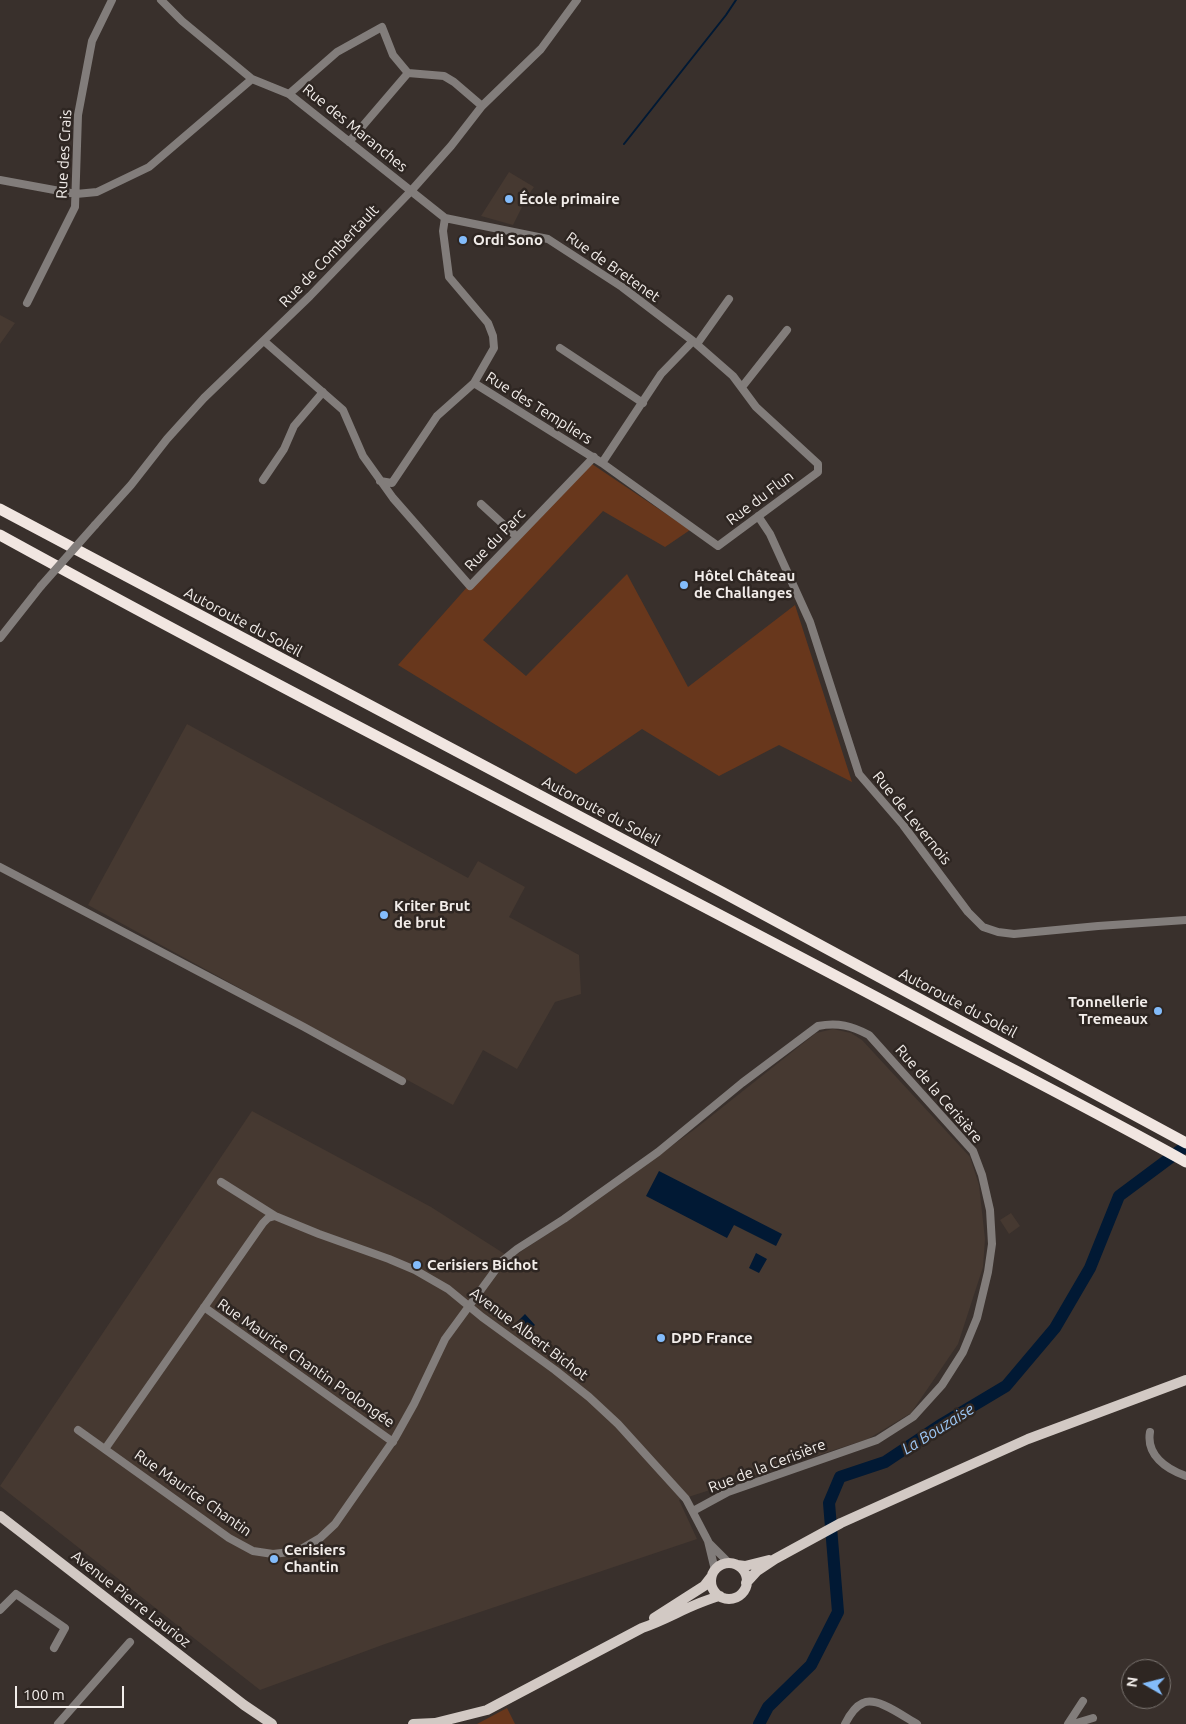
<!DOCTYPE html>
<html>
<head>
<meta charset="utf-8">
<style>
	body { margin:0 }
	#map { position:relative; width:1186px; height:1724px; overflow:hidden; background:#39302c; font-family:Ubuntu,sans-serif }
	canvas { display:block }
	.north { position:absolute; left:1121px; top:1659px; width:50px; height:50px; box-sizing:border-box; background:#2e2622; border:1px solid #7c7672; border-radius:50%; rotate:278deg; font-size:14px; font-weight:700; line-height:20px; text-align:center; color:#f2edea }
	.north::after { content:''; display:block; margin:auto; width:18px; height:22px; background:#83bcfb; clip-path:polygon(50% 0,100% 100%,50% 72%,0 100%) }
	.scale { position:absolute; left:15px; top:1686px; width:109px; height:22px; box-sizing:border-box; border:2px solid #f2edea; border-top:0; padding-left:6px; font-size:15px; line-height:18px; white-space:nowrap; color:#f2edea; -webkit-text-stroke:4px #2e2622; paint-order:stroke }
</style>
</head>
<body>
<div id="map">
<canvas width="1186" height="1724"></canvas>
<div class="north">N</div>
<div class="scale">100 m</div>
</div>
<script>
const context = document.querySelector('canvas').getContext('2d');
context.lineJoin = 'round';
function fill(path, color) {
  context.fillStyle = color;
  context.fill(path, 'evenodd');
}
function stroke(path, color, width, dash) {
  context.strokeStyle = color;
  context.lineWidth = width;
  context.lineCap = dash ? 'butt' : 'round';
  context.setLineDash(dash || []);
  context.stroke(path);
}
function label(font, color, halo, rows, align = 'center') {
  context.font = font + ' Ubuntu,sans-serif';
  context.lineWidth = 5;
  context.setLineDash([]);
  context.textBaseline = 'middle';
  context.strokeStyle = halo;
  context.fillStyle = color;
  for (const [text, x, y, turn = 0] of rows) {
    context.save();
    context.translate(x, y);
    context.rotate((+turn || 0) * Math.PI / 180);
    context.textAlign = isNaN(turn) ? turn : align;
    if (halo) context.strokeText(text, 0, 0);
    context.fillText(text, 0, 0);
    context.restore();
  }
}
const built = new Path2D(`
	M509 172 534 187 527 197 513 225 481 216Z
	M0 315 15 323 0 344Z
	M187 724 468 878 478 861 525 887 509 917 579 955 581 994 555 1002 517 1069 483 1050 453 1105 88 905Z
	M833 1029 851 1033 862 1040 970 1157 979 1185 985 1239 983 1267 958 1344 911 1413 868 1439 679 1500 697 1539 385 1644 260 1690 0 1486 252 1111 431 1207 511 1258 575 1216 695 1129 816 1033Z
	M1011 1213 1020 1226 1009 1234 1000 1220Z`);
const green = new Path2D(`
	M589 462 690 530 665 547 603 511 483 640 526 676 627 574 688 687 795 605 852 782 779 745 719 776 642 729 576 774 398 665 468 586Z
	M507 1708 515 1724H477Z`);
const water = new Path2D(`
	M659 1171 782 1234 776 1246 734 1225 727 1238 646 1196Z
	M756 1253 767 1259 759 1273 749 1268Z
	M525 1314 535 1325 524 1336 514 1325Z`);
const stream = new Path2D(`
	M624 144 726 15 736 0`);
const river = new Path2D(`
	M759 1724 768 1707 811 1665 838 1612 829 1503 840 1477 885 1462 939 1426 1006 1386 1055 1328 1090 1268 1119 1196 1186 1146`);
const minor = new Path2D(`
	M161 0 182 21 252 79 289 94 445 218 548 239 622 287 693 341 733 376 756 407 818 464V472L718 546 602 463 474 383 494 348 493 336 488 323 449 277 443 231 445 218
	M289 94 337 52 382 27 393 55 408 73
	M349 142 408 73 444 76 454 82 482 106
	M0 180 76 194 97 192 149 167 252 79
	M27 303 75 207 78 115 92 41 112 0
	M264 341 343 410 363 456 393 498 470 586 594 457
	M697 344 729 299
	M560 348 643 403
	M742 387 787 330
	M602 463 661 374 693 341
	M263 480 284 449 294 426 323 392
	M380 481 392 483 437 416 474 383
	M481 504 517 537
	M758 516 770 534 810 622 859 774 903 825 968 912 983 927 998 932 1014 934 1098 926 1186 920
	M95 525 131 485 167 439 204 398 310 296 411 191 451 146 482 106 541 49 577 0
	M0 638 41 586
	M0 867 304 1027 402 1081
	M221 1182 275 1216
	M204 1307 393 1442
	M78 1430 229 1538 253 1551 273 1554 290 1552 303 1548 320 1538 335 1524 395 1438 414 1404 445 1339 502 1261 517 1249 564 1219 658 1152 742 1083 818 1026C838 1022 852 1026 869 1035L973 1151 982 1175 990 1210 992 1244 988 1272 977 1318 963 1352 942 1385 913 1417 877 1440 728 1492 693 1511
	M1150 1432C1146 1455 1166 1469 1186 1476
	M105 1449 263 1223 268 1218 275 1216 319 1234 389 1259 415 1270 448 1289 482 1317 555 1370 589 1397 618 1424 686 1499 708 1541 715 1570
	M709 1543 729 1563
	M0 1610 16 1594 65 1628 54 1648
	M58 1724 130 1642
	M845 1724C849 1716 854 1707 863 1703 877 1696 904 1717 917 1724
	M1068 1724 1083 1701
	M1073 1724 1093 1718`);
const major = new Path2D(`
	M0 1516 244 1705 272 1724
	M711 1581a18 18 0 1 1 36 0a18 18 0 1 1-36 0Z
	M737 1565 745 1566 769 1560
	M746 1583 757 1571 775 1559 841 1523 1028 1439 1186 1380
	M654 1618 704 1586 711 1577
	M413 1724 435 1723 487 1710 642 1628C669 1619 692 1603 720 1596`);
const highway = new Path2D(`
	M0 509 722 892 1186 1143
	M0 535C309 705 625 863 936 1029 1019 1073 1104 1116 1186 1162`);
const minorBridge = new Path2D(`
	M41 586 95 525`);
const markers = [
	[509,199,5,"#83bcfb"],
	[463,240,5,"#83bcfb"],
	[684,585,5,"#83bcfb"],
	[384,915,5,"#83bcfb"],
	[1158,1011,5,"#83bcfb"],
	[417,1265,5,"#83bcfb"],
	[661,1338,5,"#83bcfb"],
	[274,1559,5,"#83bcfb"]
];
const streetNames = [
	["Rue des Maranches",355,128,39],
	["Rue des Crais",64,154,-87],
	["Rue de Combertault",329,256,-46],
	["Rue de Bretenet",613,267,35],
	["Rue des Templiers",539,408,32],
	["Rue du Flun",760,498,-37],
	["Rue du Parc",495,540,-46],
	["Autoroute du Soleil",243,622,28],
	["Autoroute du Soleil",601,811,28],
	["Rue de Levernois",912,818,51],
	["Autoroute du Soleil",958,1003,28],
	["Rue de la Cerisière",939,1094,49],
	["Avenue Albert Bichot",529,1334,37],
	["Rue Maurice Chantin Prolongée",306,1363,35],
	["Rue de la Cerisière",767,1466,-21],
	["Rue Maurice Chantin",193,1493,35],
	["Avenue Pierre Laurioz",131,1599,38]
];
const poiNames = [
	["École primaire",519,199],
	["Ordi Sono",473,240],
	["Hôtel Château",694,576],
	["de Challanges",694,593],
	["Kriter Brut",394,906],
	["de brut",394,923],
	["Tonnellerie",1148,1002,"right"],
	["Tremeaux",1148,1019,"right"],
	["Cerisiers Bichot",427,1265],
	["DPD France",671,1338],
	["Cerisiers",284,1550],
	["Chantin",284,1567]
];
const waterNames = [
	["La Bouzaise",938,1429,-32]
];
fill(built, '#463931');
fill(green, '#68371c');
fill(water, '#011934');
stroke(stream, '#011934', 2);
stroke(river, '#011934', 12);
stroke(minor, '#827d7b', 8);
stroke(major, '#d2c9c4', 10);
stroke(highway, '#f1e6e1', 11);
stroke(minorBridge, '#827d7b', 8);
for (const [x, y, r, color] of markers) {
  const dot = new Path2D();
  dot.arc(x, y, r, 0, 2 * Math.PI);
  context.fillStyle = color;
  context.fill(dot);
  stroke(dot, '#2e2622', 2);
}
label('15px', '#f2edea', '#2e2622', streetNames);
label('bold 15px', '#f2edea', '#2e2622', poiNames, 'left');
label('italic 16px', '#9cc6f4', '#2e2622', waterNames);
</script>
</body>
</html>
